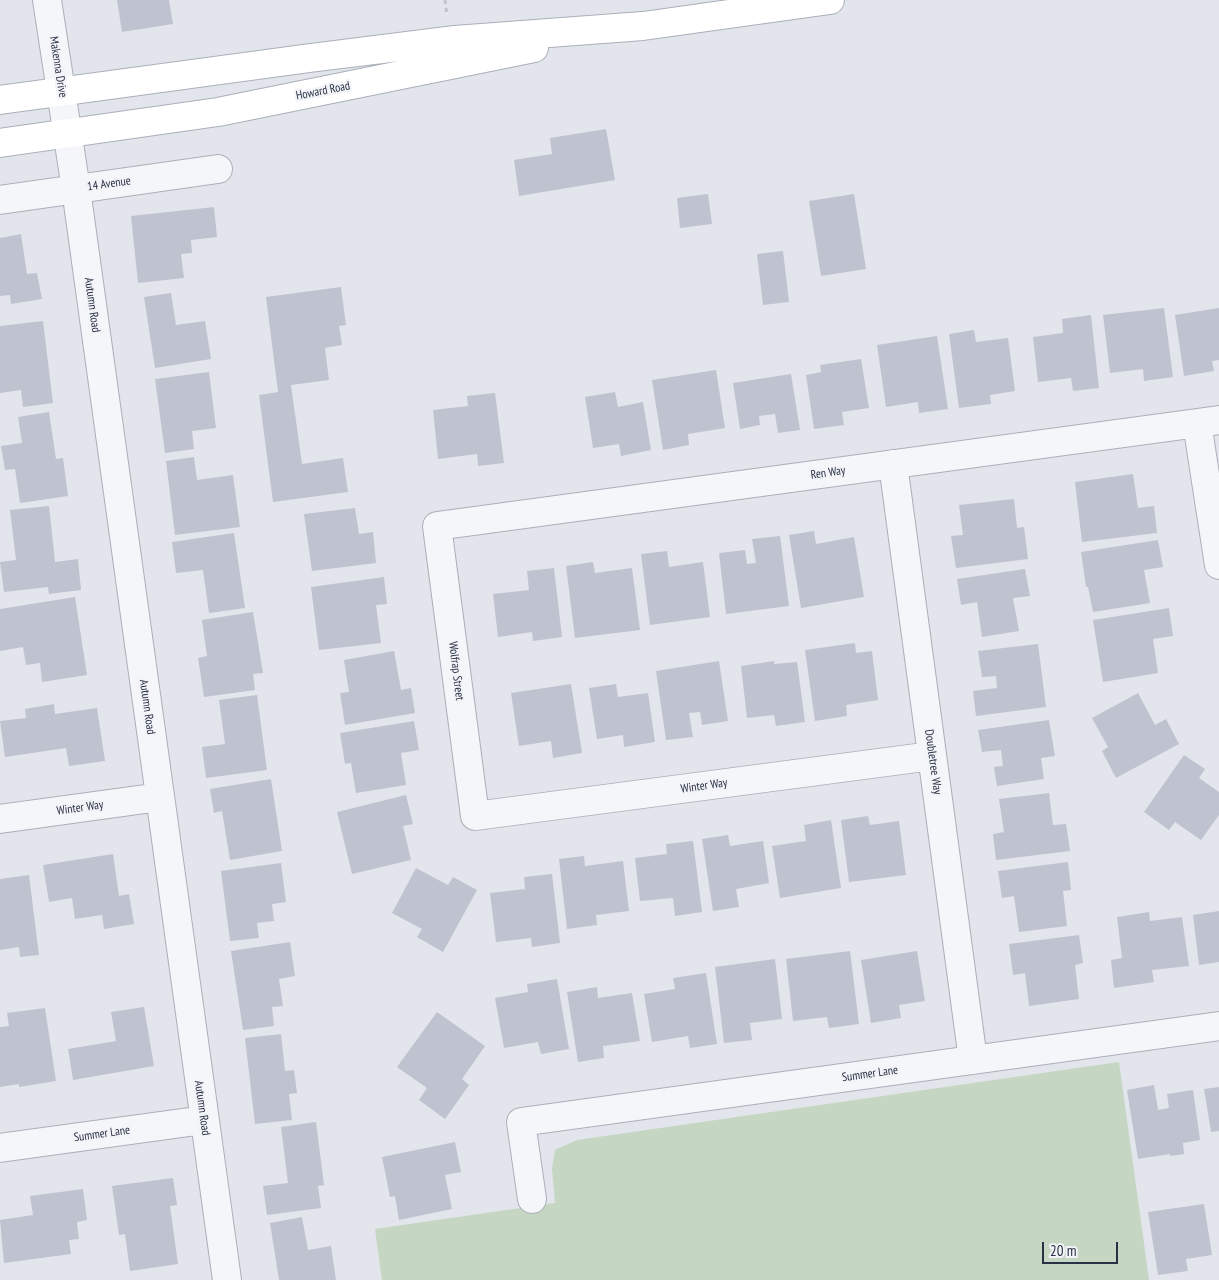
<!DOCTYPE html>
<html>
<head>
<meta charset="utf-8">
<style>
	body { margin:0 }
	#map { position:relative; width:1219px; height:1280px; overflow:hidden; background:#e2e5eb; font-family:"PT Sans Narrow",sans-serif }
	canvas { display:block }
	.scale { position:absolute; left:1042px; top:1242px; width:76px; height:22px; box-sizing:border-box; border:2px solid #293045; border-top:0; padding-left:6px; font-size:15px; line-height:18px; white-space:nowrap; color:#293045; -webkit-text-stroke:4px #f2f4f8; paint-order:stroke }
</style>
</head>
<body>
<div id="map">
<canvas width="1219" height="1280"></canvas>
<div class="scale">20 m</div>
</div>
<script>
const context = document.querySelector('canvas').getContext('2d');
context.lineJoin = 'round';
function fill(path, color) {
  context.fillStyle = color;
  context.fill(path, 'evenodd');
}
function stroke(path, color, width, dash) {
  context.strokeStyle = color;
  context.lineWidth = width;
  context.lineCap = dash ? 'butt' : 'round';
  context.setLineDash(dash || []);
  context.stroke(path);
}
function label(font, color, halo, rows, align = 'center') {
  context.font = font + ' "PT Sans Narrow",sans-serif';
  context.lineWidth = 4.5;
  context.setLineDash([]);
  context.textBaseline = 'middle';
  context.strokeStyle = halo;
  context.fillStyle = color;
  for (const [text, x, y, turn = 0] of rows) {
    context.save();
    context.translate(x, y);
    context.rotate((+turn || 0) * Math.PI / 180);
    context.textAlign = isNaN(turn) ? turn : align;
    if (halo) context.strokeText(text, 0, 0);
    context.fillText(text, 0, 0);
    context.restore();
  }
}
const green = new Path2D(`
	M1119 1062 1149 1280H382L375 1229 555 1203 552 1168 555 1150 577 1140Z`);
const building = new Path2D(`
	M117 0H169L173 24 122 32Z
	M606 129 615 180 519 196 514 160 552 154 550 138Z
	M708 194 712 224 680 228 677 198Z
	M854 194 866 269 821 276 809 201Z
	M214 207 217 237 191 240 192 253 181 254 184 278 138 283 131 216Z
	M21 234 27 274 37 273 42 299 11 304 10 295 0 296V238Z
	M783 251 789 302 763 305 757 254Z
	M341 287 346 325 339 326 342 345 325 348 329 380 291 385 302 464 343 458 348 492 273 502 259 395 278 392 266 297Z
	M171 293 176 325 205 321 211 359 155 368 144 297Z
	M1164 308 1173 377 1144 381 1143 369 1110 373 1103 315Z
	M1219 308V360L1212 361 1214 371 1184 376 1175 315Z
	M1091 315 1099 388 1073 391 1071 378 1038 382 1033 337 1063 333 1062 319Z
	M43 321 53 403 23 407 21 390 0 393V326Z
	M974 330 976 342 1008 338 1015 391 990 395 991 404 959 408 949 334Z
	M937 336 948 409 919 413 918 402 886 407 877 345Z
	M861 359 869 408 842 412 844 425 814 429 806 375 821 372 820 365Z
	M716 370 725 428 688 434 689 445 663 450 652 380Z
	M209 372 216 428 192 431 194 449 165 453 155 379Z
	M791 374 800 430 778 433 775 414 759 416 760 425 740 429 733 383Z
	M615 392 618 407 643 402 651 450 621 456 619 444 593 448 585 397Z
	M495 393 504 463 478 466 477 454 438 459 433 410 468 406 467 396Z
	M49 412 56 459 63 458 68 496 20 503 15 469 5 470 1 446 22 443 18 417Z
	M194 457 197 480 233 475 240 527 175 535 166 461Z
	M1133 474 1138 508 1154 506 1157 533 1082 542 1075 482Z
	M1014 499 1017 528 1024 527 1028 559 956 568 951 536 963 535 959 505Z
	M49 506 55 562 78 559 81 590 49 594 48 587 4 592 0 562 16 560 10 510Z
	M355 508 359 534 373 532 376 563 312 571 304 514Z
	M814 531 816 544 854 537 864 597 801 608 789 535Z
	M234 533 245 608 209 613 203 570 176 573 172 542Z
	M780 536 789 606 726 614 719 553 745 550 747 564 756 563 752 539Z
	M1158 540 1163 567 1144 570 1150 603 1093 612 1088 587H1086L1081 552Z
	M667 551 669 567 703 562 710 617 650 625 641 554Z
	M593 562 595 573 632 568 640 630 575 638 566 566Z
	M554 568 562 637 533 641 532 632 498 637 493 594 529 590 527 571Z
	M1025 569 1030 596 1013 598 1019 631 982 637 977 602 961 605 957 579Z
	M384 577 387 604 376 605 381 643 319 650 311 587Z
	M75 597 87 675 42 682 40 663 26 665 23 647 0 651V609Z
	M1169 608 1173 636 1153 639 1158 673 1103 682 1093 620Z
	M253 612 263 673 253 674 255 690 204 697 198 658 207 656 202 620Z
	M855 643 856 653 872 651 878 700 846 705 847 716 815 721 805 650Z
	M1038 644 1046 707 976 716 973 691 997 688 996 676 982 677 978 651Z
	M394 651 401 690 411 688 415 713 345 725 340 693 349 692 344 660Z
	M719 661 728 721 702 725 700 712 689 713 693 737 666 740 656 671Z
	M774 661V664L797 662 805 722 776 726 774 715 747 718 741 666Z
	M571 684 582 753 553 758 551 741 519 746 511 693Z
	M616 684 618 697 648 693 655 742 624 747 623 735 597 739 589 688Z
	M1138 693 1155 725 1166 719 1179 744 1116 778 1102 751 1108 747 1092 718Z
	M257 695 267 770 206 778 202 747 225 744 219 700Z
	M54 704 55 714 97 708 105 761 69 766 66 748 5 757 0 721 26 718 25 709Z
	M1049 720 1055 756 1041 758 1044 779 997 786 994 767 1003 766 1001 750 982 752 978 730Z
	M414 721 419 750 401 753 406 785 356 793 351 763 345 764 340 733Z
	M1184 755 1205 769 1199 778 1219 792V815L1201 840 1175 822 1169 830 1144 812Z
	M271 779 282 851 230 860 222 811 214 813 210 789Z
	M1049 793 1053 825 1066 824 1070 851 996 860 993 834 1004 832 999 799Z
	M406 795 413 824 403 826 411 860 352 874 337 812Z
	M868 816 870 825 899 821 906 875 849 882 841 820Z
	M831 820 841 888 780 898 772 846 806 841 804 825Z
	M728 835 730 846 763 841 769 883 736 889 739 907 713 911 702 839Z
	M693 841 702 912 675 916 673 898 640 901 635 858 667 854 666 844Z
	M113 854 119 896 129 894 134 924 104 929 102 915 75 919 72 898 49 902 43 865Z
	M584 856 585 866 623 861 629 911 596 915 597 925 567 929 559 859Z
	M1068 862 1071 890 1063 891 1067 926 1019 932 1014 896 1002 898 998 871Z
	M281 863 286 902 272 904 274 921 257 923 259 938 230 941 221 871Z
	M416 868 448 885 453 877 477 890 443 952 417 937 422 929 392 913Z
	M552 874 560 943 532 947 531 938 496 942 490 893 525 889 524 877Z
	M29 875 39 955 20 957 19 947 0 950V879Z
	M1219 911V962L1199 965 1193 915Z
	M1149 912 1150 921 1182 917 1189 966 1152 970 1154 982 1114 988 1111 960 1122 958 1117 917Z
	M1079 935 1083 963 1075 965 1079 999 1029 1006 1025 973 1013 975 1009 944Z
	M290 942 295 976 279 979 283 1006 272 1007 274 1026 243 1030 231 951Z
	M850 951 859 1024 829 1028 827 1017 793 1021 786 959Z
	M917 951 925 1001 899 1005 901 1018 871 1023 861 960Z
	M775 959 782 1019 750 1023 752 1040 724 1043 715 967Z
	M706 973 717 1044 690 1048 688 1036 652 1042 644 994 675 989 673 978Z
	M557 979 569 1049 541 1054 538 1042 504 1048 495 998 528 992 527 984Z
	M597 987 598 998 632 993 640 1041 603 1046 604 1058 578 1062 567 992Z
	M144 1007 154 1066 73 1080 68 1049 116 1041 111 1012Z
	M45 1008 56 1081 19 1087V1084L0 1087V1027L9 1026 7 1013Z
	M437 1012 485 1046 462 1079 469 1085 445 1119 419 1100 427 1088 397 1067Z
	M281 1034 285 1071 294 1070 297 1093 289 1094 292 1120 255 1124 245 1038Z
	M1154 1085 1158 1110 1169 1108 1167 1094 1193 1090 1200 1140 1183 1143 1184 1154 1170 1156V1154L1138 1159 1127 1090Z
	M1219 1087V1131L1211 1132 1204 1089Z
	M316 1122 324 1185 318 1186 321 1208 267 1215 263 1186 288 1183 281 1127Z
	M455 1142 461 1172 445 1175 452 1209 399 1220 395 1196 390 1197 382 1157Z
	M173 1178 177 1205 170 1206 178 1264 130 1271 125 1234 119 1235 112 1186Z
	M83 1189 87 1220 77 1222 79 1239 69 1240 71 1254 4 1263 0 1220 33 1215 30 1196Z
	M1204 1204 1212 1255 1186 1259 1188 1271 1158 1275 1148 1212Z
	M302 1217 308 1250 331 1246 336 1280H279L270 1223Z`);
const path = new Path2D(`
	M445 0 447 16`);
const street = new Path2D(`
	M47 0 76 189 227 1280
	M0 200 218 169
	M1197 423 1219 565
	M893 464 973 1060
	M932 756 475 816 437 526 1219 420
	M0 819 160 797
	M0 1148 204 1120
	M532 1199 521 1122 1219 1026`);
const secondary = new Path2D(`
	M0 100 310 58 455 40 643 26 830 0
	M0 143 218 112 534 48`);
const streetNames = [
	["Makenna Drive",58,67,81],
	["Howard Road",323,91,-11],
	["14 Avenue",109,184,-8],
	["Autumn Road",92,305,82],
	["Ren Way",828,473,-8],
	["Wolfrap Street",456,671,83],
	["Autumn Road",147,707,82],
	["Doubletree Way",933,762,82],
	["Winter Way",704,786,-8],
	["Winter Way",80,808,-8],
	["Summer Lane",870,1074,-8],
	["Autumn Road",202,1108,82],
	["Summer Lane",102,1134,-8]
];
fill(green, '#c5d6c2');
fill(building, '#bfc3cf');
stroke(street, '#aaafb9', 30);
stroke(secondary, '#aaafb9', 30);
stroke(path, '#c0c3ca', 3, [4, 4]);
stroke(street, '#f5f6f9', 28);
stroke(secondary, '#fff', 28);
label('12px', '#293045', '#f2f4f8', streetNames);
</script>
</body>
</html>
